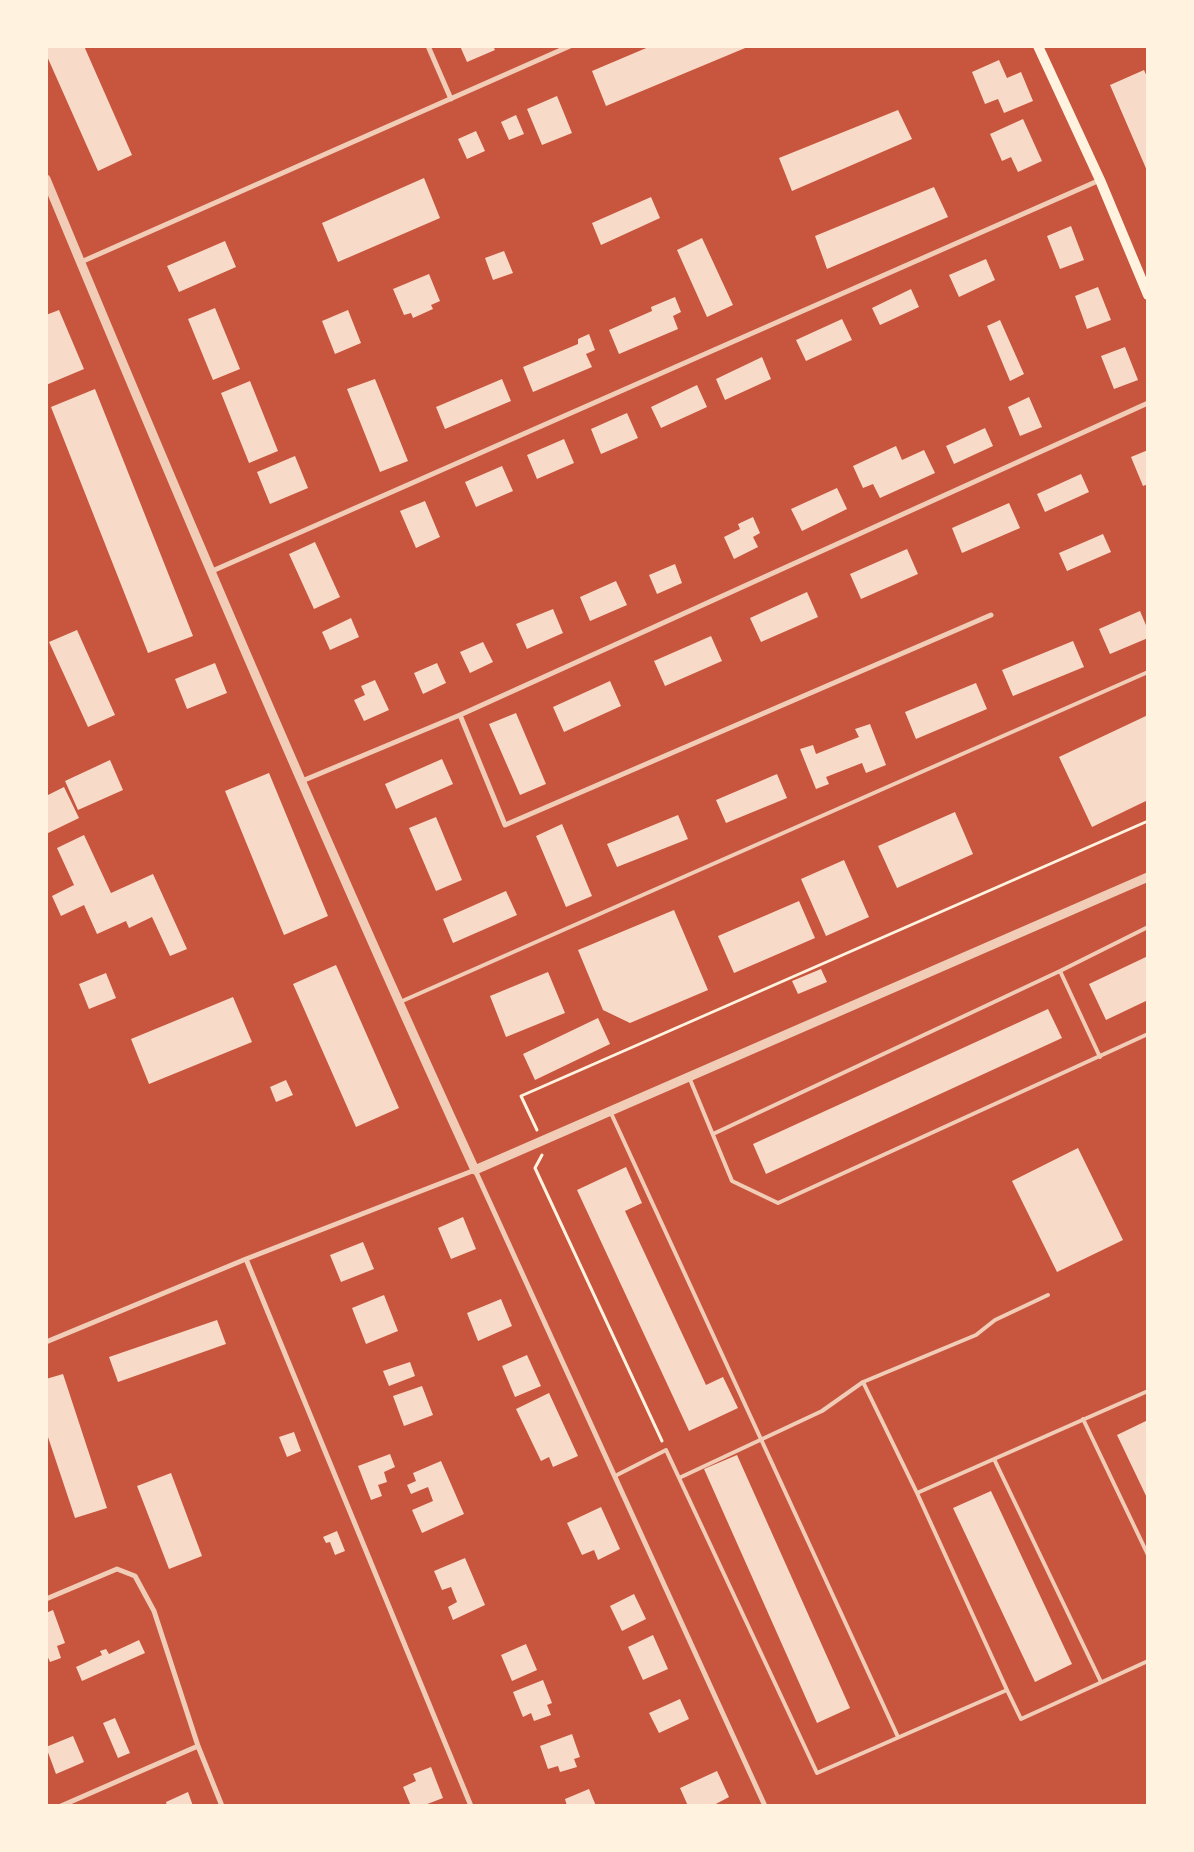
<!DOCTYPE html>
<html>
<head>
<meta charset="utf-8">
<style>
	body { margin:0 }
	#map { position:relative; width:1194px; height:1852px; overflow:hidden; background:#c8553d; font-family:Roboto,sans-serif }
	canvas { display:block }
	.frame { position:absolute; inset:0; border:48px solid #fff3e0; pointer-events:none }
</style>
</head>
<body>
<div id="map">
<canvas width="1194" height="1852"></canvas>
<div class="frame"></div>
</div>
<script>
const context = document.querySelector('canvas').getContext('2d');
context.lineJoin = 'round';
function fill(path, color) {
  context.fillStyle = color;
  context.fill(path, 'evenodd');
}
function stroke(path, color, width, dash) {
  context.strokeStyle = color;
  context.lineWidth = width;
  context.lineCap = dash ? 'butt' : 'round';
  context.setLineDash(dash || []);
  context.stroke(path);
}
const building = new Path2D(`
	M46 46H84L132 155 98 171 46 54Z
	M460 46H493L495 50 467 62Z
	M651 46H750L606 106 592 71Z
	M999 60 1007 78 1021 72 1033 101 1004 113 998 99 985 104 972 72Z
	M1144 70 1148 79V173L1110 85Z
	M557 96 572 133 542 145 527 109Z
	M898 110 912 139 792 191 779 158Z
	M516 115 524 134 509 140 501 122Z
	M1023 119 1042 161 1018 172 1011 157 1002 161 990 134Z
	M476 131 485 151 467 159 458 139Z
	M424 178 440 218 338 262 322 223Z
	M934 187 948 217 827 269 815 236Z
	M651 197 660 218 601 245 592 223Z
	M1071 226 1084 260 1060 269 1047 236Z
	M702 238 733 305 707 317 677 250Z
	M225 241 236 267 179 292 167 266Z
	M504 251 513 273 493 280 485 258Z
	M986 259 995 280 959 297 949 275Z
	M429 274 440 301 431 305 433 309 413 318 411 313 404 315 393 289Z
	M1098 287 1111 320 1087 329 1075 296Z
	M911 289 919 307 880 325 872 308Z
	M675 297 681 312 673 316 678 329 619 354 609 330 652 311 651 307Z
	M215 308 240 369 213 380 188 319Z
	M59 310 84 369 46 385V315Z
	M348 310 361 343 335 354 322 321Z
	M842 319 852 340 806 361 796 340Z
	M1000 320 1024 374 1010 381 987 326Z
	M589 334 595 350 586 354 592 367 533 392 523 367 578 344V339Z
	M1125 347 1138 380 1114 389 1101 356Z
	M762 357 771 379 725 400 716 379Z
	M375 379 408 461 380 472 347 389Z
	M502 379 511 401 445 429 436 407Z
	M250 381 278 451 249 463 221 393Z
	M697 385 707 407 661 428 651 407Z
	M95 389 193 636 148 653 51 407Z
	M1029 397 1042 427 1020 436 1008 407Z
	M627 413 638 438 601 454 591 429Z
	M985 428 993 446 954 464 946 446Z
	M564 439 574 463 537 479 527 455Z
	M896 446 902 460 924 450 935 473 880 498 873 484 863 488 853 466Z
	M1148 450V484L1143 486 1131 457Z
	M295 456 308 488 270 504 257 472Z
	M502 466 513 491 476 507 465 482Z
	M1081 474 1089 492 1045 512 1037 494Z
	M837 488 847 509 802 531 791 509Z
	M425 501 440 537 416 548 400 511Z
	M1009 503 1020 528 962 553 952 528Z
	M753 517 760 533 753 537 758 547 734 559 724 537 740 529 738 524Z
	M1103 534 1111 552 1067 571 1059 553Z
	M315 542 340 597 314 609 289 554Z
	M907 549 918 574 861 599 850 574Z
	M675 564 682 583 657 594 649 575Z
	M616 581 627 605 590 621 580 597Z
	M807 592 818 617 761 642 750 618Z
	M553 609 563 633 527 649 516 624Z
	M1140 611 1148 630V638L1110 654 1099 629Z
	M351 618 359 637 330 650 322 632Z
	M77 630 115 715 88 727 49 642Z
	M711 636 722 661 665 686 654 661Z
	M1073 641 1084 667 1013 696 1002 670Z
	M483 642 493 662 470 673 460 652Z
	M215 663 227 693 187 709 175 679Z
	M437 663 446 683 423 694 414 673Z
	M375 680 389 710 364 721 354 700 365 695 361 686Z
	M610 681 621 706 564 732 553 707Z
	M976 683 987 709 916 739 905 712Z
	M516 713 546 784 520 795 489 724Z
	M1148 715V800L1092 827 1059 757Z
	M870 724 886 765 866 773 862 763 826 777 829 784 816 789 800 749 813 745 816 754 859 737 855 729Z
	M442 759 453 784 396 809 385 784Z
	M110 760 123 790 78 810 65 781Z
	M269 773 328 916 284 935 225 791Z
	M777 774 787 798 726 823 716 800Z
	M64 787 79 818 46 834V796Z
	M955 812 973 854 897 888 878 846Z
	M678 815 688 839 617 867 607 844Z
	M436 817 462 880 436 891 409 828Z
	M562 824 592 896 566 907 536 836Z
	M84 835 111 893 153 874 187 949 170 956 152 917 129 928 126 921 97 934 84 905 61 916 52 896 74 885 57 848Z
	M844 860 869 917 826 936 801 879Z
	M506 891 517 915 453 943 443 919Z
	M799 901 815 938 734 973 718 936Z
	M674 910 708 990 630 1023 603 1010 578 950Z
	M1148 956V1000L1106 1020 1089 984Z
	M336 965 399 1108 356 1127 293 984Z
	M821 969 827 982 798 994 792 981Z
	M548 972 565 1013 506 1037 490 996Z
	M106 973 116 998 89 1009 79 984Z
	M233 997 252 1042 149 1084 131 1039Z
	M1048 1009 1062 1038 766 1174 753 1144Z
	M598 1018 610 1044 535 1080 523 1054Z
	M286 1080 293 1095 276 1102 270 1087Z
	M1078 1148 1123 1240 1057 1272 1012 1181Z
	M626 1167 642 1203 625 1211 706 1385 723 1377 738 1408 689 1431 577 1190Z
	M463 1217 476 1249 451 1259 438 1228Z
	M363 1242 374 1269 341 1282 330 1255Z
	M384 1295 398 1331 366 1344 352 1308Z
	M501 1299 512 1326 478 1341 467 1313Z
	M217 1320 226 1344 118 1382 109 1357Z
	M527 1355 541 1386 515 1397 502 1366Z
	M410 1362 415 1376 389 1386 383 1371Z
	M63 1374 107 1508 75 1518 46 1431V1379Z
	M422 1386 433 1415 404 1426 393 1396Z
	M549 1393 578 1456 553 1467 549 1457 541 1461 516 1409Z
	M1148 1420V1500L1117 1435Z
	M294 1432 301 1451 287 1457 279 1437Z
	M390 1454 395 1467 384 1472 387 1482 378 1485 382 1496 371 1500 358 1466Z
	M737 1455 850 1708 817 1723 704 1469Z
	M441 1461 464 1514 422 1533 412 1510 433 1501 428 1487 411 1494 407 1485 416 1481 413 1473Z
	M171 1473 202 1556 169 1569 137 1486Z
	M991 1491 1072 1664 1035 1682 953 1508Z
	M601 1507 620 1549 598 1560 594 1550 582 1555 567 1523Z
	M337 1531 345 1551 335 1555 330 1542 326 1543 323 1537Z
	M465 1558 485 1605 453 1620 448 1607 457 1602 451 1587 442 1590 434 1571Z
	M634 1594 646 1619 622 1631 610 1606Z
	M53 1610 65 1643 57 1646 61 1658 50 1662 46 1653V1613Z
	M653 1635 668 1669 643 1680 628 1647Z
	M139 1640 145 1653 82 1681 76 1667 102 1655 100 1651 106 1649 109 1654Z
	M526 1644 537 1670 512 1681 501 1655Z
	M543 1680 552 1703 547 1705 551 1715 534 1721 531 1713 523 1717 513 1692Z
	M680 1699 689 1719 659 1733 649 1713Z
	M115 1718 130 1753 118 1758 103 1723Z
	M572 1734 580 1757 574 1759 577 1767 560 1772 558 1766 548 1769 540 1746Z
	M73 1736 84 1762 56 1774 46 1747Z
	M431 1767 443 1798 422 1806H411L403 1787 416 1781 413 1774Z
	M717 1771 729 1797 712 1806H688L680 1788Z
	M589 1789 596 1806H567L565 1799Z
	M188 1792 193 1806H167L166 1802Z`);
const path = new Path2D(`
	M537 1130 521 1096 1148 821
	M542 1155 535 1168 662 1441`);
const service = new Path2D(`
	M1060 971 1148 927
	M400 1002 1148 672
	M689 1077 732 1181 778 1203 1148 1034
	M610 1111 898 1737
	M713 1134 1060 971 1100 1057
	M863 1382 976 1335 995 1320 1048 1295
	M1083 1419 1148 1555
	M994 1459 1101 1682
	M615 1476 666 1450 817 1773 1007 1690 1021 1719 1148 1661
	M679 1478 822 1411 863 1382 917 1493 1007 1690
	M917 1493 1148 1391`);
const minor = new Path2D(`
	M428 46 451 99
	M81 262 570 46
	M210 572 1100 180
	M460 715 505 825 991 615
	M302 781 460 715 1148 403
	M246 1259 471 1806
	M46 1342 246 1259 475 1170 765 1806
	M46 1599 117 1569 135 1576 154 1611 198 1746 222 1806
	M61 1806 198 1746`);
const tertiary = new Path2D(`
	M46 179C184 512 325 843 475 1170L1148 877`);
const secondary = new Path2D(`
	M1038 46 1100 180 1148 295`);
fill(building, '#f7dbc8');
stroke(path, '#fff3e0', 3);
stroke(service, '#f1ccb7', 4);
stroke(minor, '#f1ccb7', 5);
stroke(tertiary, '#f1ccb7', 9);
stroke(secondary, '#fff3e0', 10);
</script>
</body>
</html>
